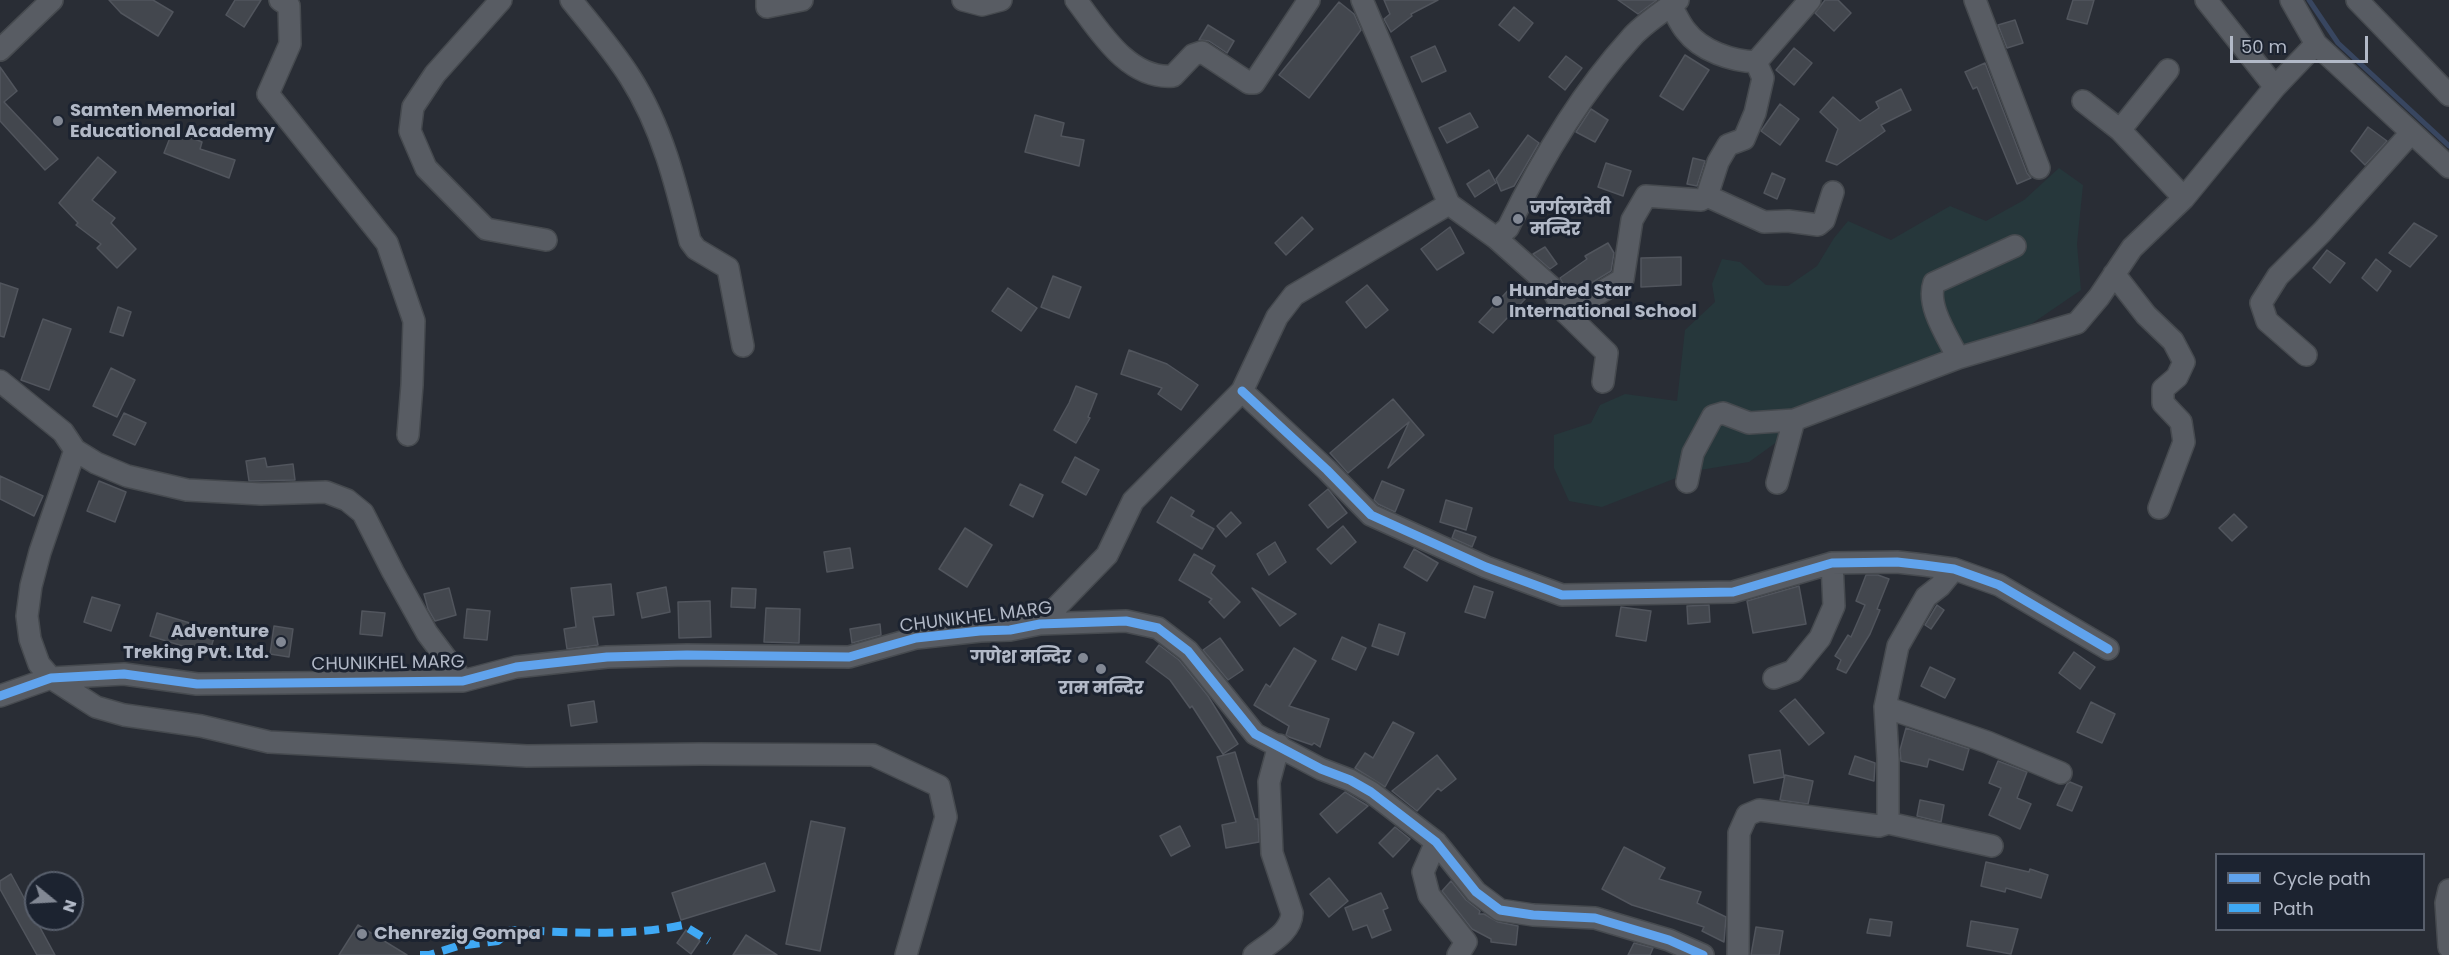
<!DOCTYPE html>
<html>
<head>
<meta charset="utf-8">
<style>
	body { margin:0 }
	#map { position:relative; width:2449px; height:955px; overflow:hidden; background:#292d35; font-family:Poppins,sans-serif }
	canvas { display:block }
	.legend { position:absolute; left:2215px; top:853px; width:210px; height:78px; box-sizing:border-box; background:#1c2330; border:2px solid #585f6c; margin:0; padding:8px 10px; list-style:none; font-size:18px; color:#b2b9c7 }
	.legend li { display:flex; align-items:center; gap:12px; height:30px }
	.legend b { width:30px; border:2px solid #585f6c }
	.north { position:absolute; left:24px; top:871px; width:60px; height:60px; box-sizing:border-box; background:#1c2330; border:2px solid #585f6c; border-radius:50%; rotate:108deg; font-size:16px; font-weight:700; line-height:24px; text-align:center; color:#b2b9c7 }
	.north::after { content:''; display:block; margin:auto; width:21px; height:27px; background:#828894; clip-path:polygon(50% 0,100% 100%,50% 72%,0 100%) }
	.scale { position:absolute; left:2230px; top:36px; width:138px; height:27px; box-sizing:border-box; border:3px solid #b2b9c7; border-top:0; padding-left:8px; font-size:18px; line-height:21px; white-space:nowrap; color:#b2b9c7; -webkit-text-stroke:4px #1c2330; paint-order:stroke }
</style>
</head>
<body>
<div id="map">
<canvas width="2449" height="955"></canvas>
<ul class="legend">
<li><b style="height:8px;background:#60a3ed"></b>Cycle path</li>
<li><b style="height:8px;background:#3fa9f5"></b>Path</li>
</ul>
<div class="north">N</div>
<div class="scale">50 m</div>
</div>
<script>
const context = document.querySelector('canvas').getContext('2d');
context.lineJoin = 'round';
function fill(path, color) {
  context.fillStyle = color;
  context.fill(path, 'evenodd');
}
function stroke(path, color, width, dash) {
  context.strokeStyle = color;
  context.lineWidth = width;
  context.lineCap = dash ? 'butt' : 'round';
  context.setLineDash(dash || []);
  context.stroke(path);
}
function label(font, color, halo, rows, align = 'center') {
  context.font = font + ' Poppins,"Noto Sans Devanagari",sans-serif';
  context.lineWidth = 6;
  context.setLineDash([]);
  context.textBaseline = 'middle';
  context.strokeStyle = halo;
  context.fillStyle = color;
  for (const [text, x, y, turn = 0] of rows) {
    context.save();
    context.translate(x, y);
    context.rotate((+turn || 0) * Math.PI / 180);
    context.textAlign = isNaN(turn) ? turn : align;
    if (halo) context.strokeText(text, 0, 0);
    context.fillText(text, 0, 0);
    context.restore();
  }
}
const green = new Path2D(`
	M2059 168 2083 185 2077 244 2081 290 1989 353 1813 416 1749 462 1694 471 1602 507 1569 501 1554 468V435L1591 423 1600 405 1625 394 1677 401 1685 330 1715 302 1712 284 1722 259 1740 262 1766 285 1788 286 1817 266 1834 238 1848 221 1891 240 1950 206 1986 221 2024 200Z`);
const stream = new Path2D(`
	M2309 0 2338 43 2449 146`);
const building = new Path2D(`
	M109 0H153L173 12 158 36 121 13Z
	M235 0H261L244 27 226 15Z
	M1384 0H1438L1411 14 1412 16 1391 32 1384 19 1390 14Z
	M1618 0H1657L1638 14Z
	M1825 0H1838L1851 13 1834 31 1815 13Z
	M2073 0H2094L2087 24 2067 19Z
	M1339 2 1354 14 1361 30 1309 98 1279 75Z
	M1514 7 1533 23 1519 41 1499 25Z
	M2015 20 2023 43 2007 48 1998 25Z
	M1208 25 1234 41 1227 53 1209 41 1199 40Z
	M1435 46 1446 71 1422 82 1411 57Z
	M1794 48 1812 63 1794 85 1776 70Z
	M1685 55 1709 70 1683 110 1660 96Z
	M1566 56 1582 68 1565 90 1549 77Z
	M1985 63 2027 173 2031 178 2017 184 1977 87 1973 89 1965 72Z
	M0 67 17 91 4 102 58 159 45 170 0 121Z
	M1901 89 1911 110 1881 125 1885 131 1837 165 1826 161 1838 129 1820 112 1833 97 1860 121 1879 108 1876 102Z
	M1780 104 1799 119 1780 145 1761 131Z
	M1591 109 1608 120 1595 142 1576 132Z
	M1470 113 1478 127 1447 143 1439 128Z
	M1035 115 1064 123 1061 136 1084 140 1079 166 1025 152Z
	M2368 127 2387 141 2365 165 2351 151Z
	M173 130 202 142 200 149 235 160 229 178 164 153Z
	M1528 135 1539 143 1514 186 1501 191 1496 179Z
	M98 157 116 172 92 200 115 218 111 223 136 249 117 268 97 248 101 244 76 225 78 223 59 203Z
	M1693 158 1705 161 1697 186 1687 184Z
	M1606 163 1631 171 1623 196 1598 187Z
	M1489 170 1496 183 1475 197 1467 184Z
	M1772 173 1785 179 1777 199 1764 193Z
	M1302 217 1313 229 1286 255 1275 243Z
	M2414 223 2437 236 2410 267 2389 253Z
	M1450 227 1464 253 1437 270 1421 249Z
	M1608 243 1614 253 1611 271 1570 296 1560 278 1587 259 1585 256Z
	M1545 247 1557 264 1550 269 1533 254Z
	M2327 250 2345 263 2330 283 2313 268Z
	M1681 257V285L1641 287V258Z
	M2376 259 2391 271 2377 291 2362 278Z
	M1053 276 1081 287 1069 318 1041 307Z
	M0 283 18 289 4 337 0 336Z
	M1367 285 1388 310 1366 328 1346 302Z
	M1513 285 1527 297 1493 333 1479 322Z
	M1008 288 1037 308 1021 331 992 311Z
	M118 307 131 312 123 336 110 332Z
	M43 319 71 329 49 390 21 380Z
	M1129 350 1167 364 1198 385 1181 410 1158 394 1162 388 1121 374Z
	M111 368 135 380 117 417 93 406Z
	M1076 386 1097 394 1088 417 1090 418 1076 443 1054 430 1069 403Z
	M1393 399 1424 435 1388 468 1409 422 1348 473 1330 453Z
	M124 413 146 423 135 445 113 435Z
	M1075 457 1099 470 1086 495 1062 482Z
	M265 458 267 467 293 464 295 480 249 481 246 461Z
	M0 476 43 496 34 516 0 499Z
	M99 481 126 492 115 522 87 511Z
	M1382 481 1404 490 1395 512 1378 504 1374 500Z
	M1020 484 1043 495 1033 517 1010 505Z
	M1328 489 1347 513 1328 528 1309 505Z
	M1171 497 1194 511 1191 516 1214 529 1202 549 1157 522Z
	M1446 500 1472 508 1466 530 1440 522Z
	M1231 512 1241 523 1226 537 1217 526Z
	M2234 514 2247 527 2232 541 2219 528Z
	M1343 526 1356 542 1331 564 1317 549Z
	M965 528 992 545 967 587 939 569Z
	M1455 530 1476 537 1472 547 1452 538Z
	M1275 542 1286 562 1269 575 1257 554Z
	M850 548 853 568 827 572 824 552Z
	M1414 549 1438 563 1427 581 1404 567Z
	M1194 554 1215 566 1211 573 1240 602 1224 618 1209 602 1212 599 1179 580Z
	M1866 575H1878L1889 579 1877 609 1880 610 1870 634 1846 673 1837 669 1841 660 1835 656 1848 635 1851 637 1865 605 1856 601Z
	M611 584 614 615 593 617 598 645 567 649 564 629 576 627 571 588Z
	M1474 586 1493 592 1485 618 1465 612Z
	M1799 586 1806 624 1753 633 1747 601Z
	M666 587 670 612 642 618 637 593Z
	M449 588 456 615 435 621 428 609 424 594Z
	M732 588 756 589 755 608 731 607Z
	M1252 588 1296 614 1280 626Z
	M92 597 120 605 111 631 84 622Z
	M710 601 711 637 679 638 678 602Z
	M1709 605 1710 622 1688 624 1687 606Z
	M1937 605 1944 610 1931 629 1925 625Z
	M1621 607 1651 611 1646 641 1616 636Z
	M766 608 800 609 799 643 764 642Z
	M467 609 490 611 487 640 464 638Z
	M362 611 385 613 382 636 360 634Z
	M157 613 216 631 209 654 150 636Z
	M880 624 881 635 852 643 850 629Z
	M1379 624 1405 633 1398 655 1372 646Z
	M274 626 293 629 289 657 270 654Z
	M1342 637 1366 648 1356 670 1332 659Z
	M1220 638 1243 670 1228 680 1203 650Z
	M1159 645 1179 660 1208 696 1238 744 1223 754 1192 706 1190 708 1170 680 1146 662Z
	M1294 648 1316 661 1289 706 1329 719 1320 747 1314 743 1312 745 1289 737 1286 735 1289 726 1254 705 1266 684 1270 687Z
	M2074 652 2095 667 2080 689 2059 673Z
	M1930 667 1955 679 1945 698 1921 686Z
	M1795 699 1824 733 1809 745 1780 711Z
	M594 701 597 722 571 726 568 705Z
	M2091 702 2115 714 2102 743 2077 732Z
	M1393 722 1414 733 1385 787 1355 768 1365 753 1373 758Z
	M1906 728 1969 749 1963 770 1929 759 1927 767 1901 761 1900 750Z
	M1780 750 1784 777 1754 783 1749 755Z
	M1235 752 1255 819H1258L1259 842 1226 848 1222 825 1236 822 1217 757Z
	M1437 755 1456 779 1441 791 1438 788 1417 811 1392 791Z
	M1855 756 1875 763 1874 781 1849 774Z
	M1998 761 2027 772 2017 798 2031 804 2020 829 1989 815 2001 788 1989 783Z
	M1785 775 1813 781 1808 804 1780 800Z
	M2070 782 2082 787 2072 811 2057 805 2067 784Z
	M1345 792 1368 806 1337 833 1320 814Z
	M1920 800 1944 805 1941 822 1917 816Z
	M811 821 845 828 820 951 786 944Z
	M1180 826 1190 846 1171 856 1160 836Z
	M1395 827 1410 839 1393 857 1379 843Z
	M1624 847 1665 868 1659 879 1701 892 1697 903 1726 917 1724 942 1702 931 1704 927 1632 905 1602 889Z
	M1986 862 2029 872 2030 869 2048 875 2041 898 2006 888 2005 892 1981 886Z
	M765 863 775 891 681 920 672 893Z
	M11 874 55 955H37L0 889V881Z
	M1329 878 1348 901 1329 917 1310 894Z
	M1451 881 1466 900 1480 911 1479 914H1484L1498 922 1518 926 1516 945 1491 942V939L1472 929 1442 891Z
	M1381 893 1388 908 1383 910 1391 930 1372 938 1367 925 1353 930 1345 908Z
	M1870 919 1892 922 1890 936 1867 933Z
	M1971 921 2018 929 2011 954 1967 946Z
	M358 925 407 955H339Z
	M1756 927 1783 931 1779 955H1751Z
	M686 930 700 941 691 954 677 943Z
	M746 935 777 955H733Z
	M1634 943 1653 948 1650 955H1628Z`);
const minor = new Path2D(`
	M280 0 289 6 290 44 268 94 387 243 414 321 412 385 408 435
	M501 0 435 74 413 107 410 131 426 168 486 229 546 240
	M571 0C591 25 613 50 630 77 662 127 676 184 690 241L696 249 728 268 743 346
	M767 0V7L802 0
	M963 0 982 5 1001 0
	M1076 0C1099 30 1128 80 1173 76L1193 55 1202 52 1249 83H1254L1309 0
	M1362 0 1449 204 1496 238 1508 228C1540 162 1581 93 1631 38 1644 23 1663 12 1678 0
	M1975 0 2039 168
	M2206 0 2275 87
	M2291 0 2316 44 2449 167
	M2357 0 2449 95
	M1671 6C1676 14 1680 24 1686 31 1701 51 1732 61 1756 62
	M0 50 52 0
	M2083 101 2120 130 2184 198
	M2120 130 2168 70
	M1707 196 1764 222 1788 221 1818 225 1824 220 1833 192
	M1496 238 1550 286 1566 313 1607 353 1603 382
	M2114 274 2146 315 2173 341 2184 362 2177 377 2163 389V403L2181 422 2184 442 2159 508
	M1566 313 1623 279 1632 220 1646 196 1701 200 1707 196 1718 162 1728 145 1744 139 1755 113 1763 78 1756 62 1810 0
	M2306 355 2267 321 2261 303 2278 276 2322 232 2411 133
	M1958 358C1948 337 1926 306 1934 283L2015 246
	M0 381 63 432 75 450 96 463 127 476 187 490 261 494 326 492 347 500 363 513 393 572 427 633 463 681
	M1242 391 1327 470 1371 515 1486 567 1562 595 1733 592 1832 563 1897 562 1924 565 1954 569 1999 585 2108 649
	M75 450 40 552 31 586 27 616 30 639 39 664 51 678 96 707 124 715 201 726 269 742 527 756 701 754 873 755 939 786 946 817 906 955
	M1687 482 1693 453 1713 416 1723 413 1749 423 1794 420 1958 358 2077 323 2099 297 2132 248 2184 198 2275 87 2316 44
	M1777 483 1794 420
	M1040 624 1107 555 1133 501 1242 391 1277 317 1294 295 1449 204
	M1774 678 1793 671 1820 638 1834 606 1832 563
	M0 696 51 678 124 674 197 684 463 681 516 667 607 657 687 655 849 657 916 638 980 631 1010 630 1040 624 1126 621 1158 628 1188 651 1255 734 1321 769 1350 780 1371 792 1436 842 1476 892 1500 910 1533 915 1595 918 1669 940 1703 955
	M1885 707 1987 742 2061 773
	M1888 823V759L1885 707 1898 646 1926 597 1940 586 1954 569
	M1436 842 1423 872 1429 895 1466 942 1458 955
	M2449 890 2446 903 2449 947
	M1254 955C1269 943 1291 933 1292 913L1272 853 1269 782 1279 745
	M1738 955 1739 833 1747 815 1759 810 1879 826 1888 823 1992 846`);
const quiet = new Path2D(`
	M420 955H429L458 946 498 941 511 930C569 932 626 937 683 925L709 941`);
const cycleway = new Path2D(`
	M1242 391 1327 470 1371 515 1486 567 1562 595 1733 592 1832 563 1897 562 1924 565 1954 569 1999 585 2108 649
	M0 696 51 678 124 674 197 684 463 681 516 667 607 657 687 655 849 657 916 638 980 631 1010 630 1040 624 1126 621 1158 628 1188 651 1255 734 1321 769 1350 780 1371 792 1436 842 1476 892 1500 910 1533 915 1595 918 1669 940 1703 955`);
const markers = [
	[58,121,6,"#828894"],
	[1518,219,6,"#828894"],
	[1497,301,6,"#828894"],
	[281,642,6,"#828894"],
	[1083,658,6,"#828894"],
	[1101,669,6,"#828894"],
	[362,934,6,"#828894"]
];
const poiNames = [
	["Samten Memorial",70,111],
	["Educational Academy",70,132],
	["जर्गलादेवी",1530,209],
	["मन्दिर",1530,230],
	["Hundred Star",1509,291],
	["International School",1509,312],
	["Adventure",269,632,"right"],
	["Treking Pvt. Ltd.",269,653,"right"],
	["गणेश मन्दिर",1071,658,"right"],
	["राम मन्दिर",1101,689,"center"],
	["Chenrezig Gompa",374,934]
];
const streetNames = [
	["CHUNIKHEL MARG",976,618,-7],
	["CHUNIKHEL MARG",388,664,-1]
];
fill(green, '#26373b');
stroke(stream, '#384660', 5);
fill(building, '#43474e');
stroke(building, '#51555d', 1.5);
stroke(minor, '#464a4f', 24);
stroke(minor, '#585c63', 21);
stroke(quiet, '#3fa9f5', 8, [15, 8]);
stroke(cycleway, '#60a3ed', 9);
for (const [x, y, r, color] of markers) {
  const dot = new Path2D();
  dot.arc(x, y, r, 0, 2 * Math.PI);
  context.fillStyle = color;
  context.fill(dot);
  stroke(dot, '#1c2330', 2);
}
label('bold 18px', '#b2b9c7', '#1c2330', poiNames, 'left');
label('18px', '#b2b9c7', '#1c2330', streetNames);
</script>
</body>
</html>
